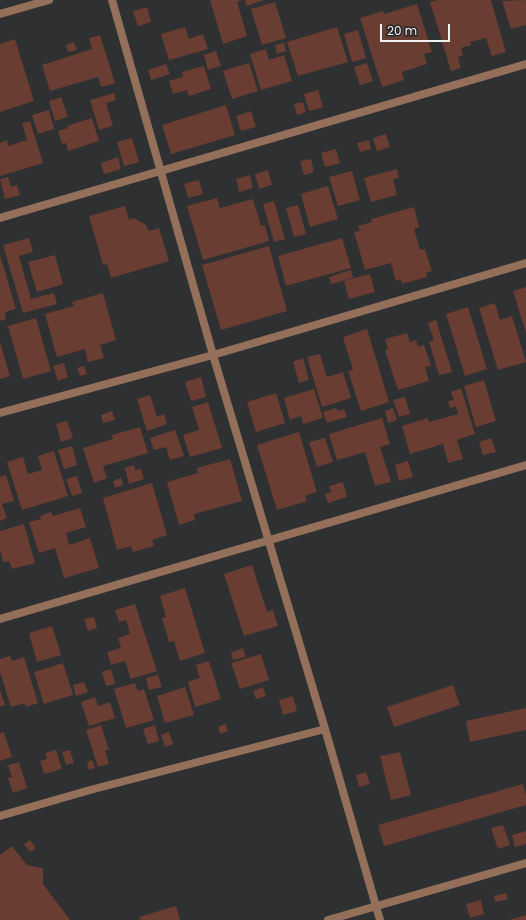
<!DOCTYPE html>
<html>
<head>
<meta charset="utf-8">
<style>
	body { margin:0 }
	#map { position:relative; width:526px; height:920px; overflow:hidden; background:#2f3032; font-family:Poppins,sans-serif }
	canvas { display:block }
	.scale { position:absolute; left:380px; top:24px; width:70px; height:18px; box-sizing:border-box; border:2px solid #eff0f1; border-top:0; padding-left:5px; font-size:12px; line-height:14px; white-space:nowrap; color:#eff0f1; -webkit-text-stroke:3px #252628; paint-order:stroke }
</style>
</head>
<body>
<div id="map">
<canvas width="526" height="920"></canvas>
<div class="scale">20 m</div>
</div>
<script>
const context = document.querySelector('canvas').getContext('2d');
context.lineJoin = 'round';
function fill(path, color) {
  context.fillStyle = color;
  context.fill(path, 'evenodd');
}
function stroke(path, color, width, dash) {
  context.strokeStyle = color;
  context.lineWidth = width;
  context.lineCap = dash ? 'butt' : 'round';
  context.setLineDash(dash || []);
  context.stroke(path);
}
const building = new Path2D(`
	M210 0H243L237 2 247 36 223 44Z
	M245 0H264L247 6Z
	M438 0H491L506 52 492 56 486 38 470 42 471 45 461 48 463 55 458 57 461 68 451 71 430 2Z
	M526 0V25L511 29 502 1Z
	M275 2 286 38 262 45 251 9Z
	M417 4 432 52 424 54 427 64 402 72 404 80 382 87 360 18 383 11 384 14Z
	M147 7 151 22 138 26 133 11Z
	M185 27 189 39 203 34 208 49 169 60 161 34Z
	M337 27 348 62 298 76 287 42Z
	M358 30 366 58 352 62 344 34Z
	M100 35 115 83 101 87 98 77 50 91 42 65 92 49 89 38Z
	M15 39 34 101 0 112V44Z
	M74 42 77 50 68 52 66 45Z
	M284 43 286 51 277 54 275 45Z
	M266 49 269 60 284 55 292 81 261 90 250 54Z
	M216 51 221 66 208 70 204 55Z
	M249 63 258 91 232 99 223 71Z
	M367 63 373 81 360 85 354 67Z
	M166 64 170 74 151 80 148 70Z
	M204 66 211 89 189 96 187 90 173 94 169 81 183 77 182 72Z
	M318 90 323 107 309 111 304 94Z
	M114 93 116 100 106 103 113 126 99 130 90 100Z
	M61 97 68 117 55 121 49 101Z
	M303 102 306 112 297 115 294 104Z
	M226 105 235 135 171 154 162 125Z
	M49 110 54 129 38 134 32 115Z
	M251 111 256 127 241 131 236 116Z
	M92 118 99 141 68 151 66 143 62 144 58 131 68 128 67 126Z
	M30 121 43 163 0 176V143L7 140 8 146 27 140 22 123Z
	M386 134 390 147 377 151 373 138Z
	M132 138 139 162 124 166 117 142Z
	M369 140 371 149 360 152 357 143Z
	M336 149 340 163 325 167 321 153Z
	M118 157 121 169 104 174 101 163Z
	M311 159 314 172 304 175 300 161Z
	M397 169 399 178 393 179 397 195 371 202 364 178Z
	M268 170 272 185 259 189 255 174Z
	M352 171 360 200 338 206 329 177Z
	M250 175 253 188 239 192 236 179Z
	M8 177 11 187 17 185 20 195 5 199 0 179Z
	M199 180 203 194 188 198 184 184Z
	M328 186 338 219 310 227 301 194Z
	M217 198 220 208 253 199 261 226 265 225 269 241 203 260 187 206Z
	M274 201 285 239 274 242 263 204Z
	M298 205 306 234 294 237 286 208Z
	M125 206 129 220 134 218 146 225 149 231 159 228 169 261 111 278 107 264 103 265 89 216Z
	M414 207 419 227 414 229 420 250 425 249 432 271 426 273 427 277 402 284 401 279 396 281 391 263 365 270 354 232 360 231 358 226 372 222 371 219Z
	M29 238 33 252 19 256 31 299 54 293 57 304 23 313 3 245Z
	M342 238 351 268 286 286 278 256Z
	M269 246 287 311 221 330 202 265Z
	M0 255 16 309 5 312 6 319 0 321Z
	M55 255 63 284 37 292 28 262Z
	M351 270 353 278 331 284 329 277Z
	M370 274 375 292 349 299 344 281Z
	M526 287V333L513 291Z
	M103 293 116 340 100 345 104 358 88 362 85 349 57 357 45 314 74 306 72 302Z
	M495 303 500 320 512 316 526 362 498 370 479 308Z
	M468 307 487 369 465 376 446 314Z
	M36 318 51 371 23 379 8 326Z
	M436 320 452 372 439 375 429 342 434 340 428 323Z
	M367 329 389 402 361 411 348 371 353 370 343 337Z
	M407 333 410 342 416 340 418 347 424 345 431 366 425 367 429 381 398 390 385 350 388 349 385 339Z
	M0 342 10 376 0 379Z
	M320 354 327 377 343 372 351 398 322 407 307 357Z
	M303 358 309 380 299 383 293 362Z
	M64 363 68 377 58 381 53 366Z
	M84 366 87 374 80 376 77 368Z
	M201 377 206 397 191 401 185 382Z
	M484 380 496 421 476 427 464 386Z
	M461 388 475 434 457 440 463 459 448 463 443 444 410 454 402 426 428 418 429 422 458 414 456 406 450 408 448 401 454 400 451 392Z
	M314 389 323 418 303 424 301 416 290 420 284 398Z
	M276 393 285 423 256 432 247 402Z
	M150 395 157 417 164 414 167 424 147 431 137 399Z
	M405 397 410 414 399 417 393 400Z
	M208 402 222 448 190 457 183 435 199 430 192 407Z
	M336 408 338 411 344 409 347 417 327 423 323 412Z
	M393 408 397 420 388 423 385 411Z
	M112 411 115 420 103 423 101 415Z
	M382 418 390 444 380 447 391 482 375 486 365 452 337 460 329 434Z
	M67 421 73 438 61 442 56 424Z
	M140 427 148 453 103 466 107 478 94 483 83 448 113 439 112 435Z
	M175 430 184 456 170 460 166 447 154 450 150 438Z
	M299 432 317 492 305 496 307 501 277 510 257 445Z
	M325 438 333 462 317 467 309 442Z
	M491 438 496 452 483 455 479 442Z
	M72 446 77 465 64 469 58 450Z
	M54 451 68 496 22 510 7 462 23 457 28 474 42 470 38 456Z
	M230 459 242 501 194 514 195 520 179 525 167 482 198 473 197 468Z
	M408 461 413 477 399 481 395 465Z
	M134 465 135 470 141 469 144 479 129 484 125 468Z
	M6 475 14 501 2 504 7 518 0 521V477Z
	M77 476 82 493 72 496 66 479Z
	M121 478 123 485 115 488 113 481Z
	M343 482 347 497 328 503 325 494 331 492 329 486Z
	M152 483 167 535 152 540 154 546 133 552 131 546 117 550 103 498Z
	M80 508 86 527 66 533 69 545 90 538 99 568 64 578 55 548 39 553 29 522 41 519 40 516 51 512 53 516Z
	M24 524 35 563 12 569 9 561 3 562 0 550V531Z
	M252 565 267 612 273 610 278 626 244 636 224 574Z
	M185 588 205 653 180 661 174 641 169 642 162 618 166 617 160 596Z
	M135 604 157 671 131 679 125 661 111 665 107 652 121 648 118 638 130 634 126 620 119 622 115 610Z
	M94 617 97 628 88 631 84 619Z
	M52 626 61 655 37 662 29 633Z
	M243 648 246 657 233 660 231 653Z
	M261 654 269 680 240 689 231 663Z
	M10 656 12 661 24 657 38 703 26 707 25 703 11 707 0 672V659Z
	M209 661 221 699 195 707 188 682 200 678 196 665Z
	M63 663 73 695 44 704 34 672Z
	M111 669 115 684 106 686 102 672Z
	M158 675 162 687 149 690 146 678Z
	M84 682 88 692 76 696 73 685Z
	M135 683 138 691 144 689 154 720 126 728 114 689Z
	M453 685 460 705 394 727 387 707Z
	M185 687 194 715 165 723 157 696Z
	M263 687 266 696 256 699 253 691Z
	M0 690 5 705 0 706Z
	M293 696 297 711 283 715 279 700Z
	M95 697 98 706 110 702 115 718 89 726 81 702Z
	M526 708V730L470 742 466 721Z
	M225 724 228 731 220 734 218 727Z
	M101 725 109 750H105L109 764 98 767 86 730Z
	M155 725 159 741 148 744 143 729Z
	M4 732 12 757 0 761V733Z
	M169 732 173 744 165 747 161 735Z
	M56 750 62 769 44 774 40 761 47 759 45 753Z
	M70 750 74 763 66 765 62 752Z
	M400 752 411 795 391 800 380 756Z
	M92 760 95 768 89 770 87 762Z
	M19 762 27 788 13 793 8 778 12 777 8 765Z
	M366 772 370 784 359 787 356 775Z
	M523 784 526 795V805L384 846 378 825Z
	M503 825 510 845 498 849 491 828Z
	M526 831V844L515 847 512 835Z
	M30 840 36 848 30 852 24 844Z
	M12 846 27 865 43 868V884L70 920H0V855Z
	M506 893 508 899 495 902 494 896Z
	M481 900 484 914 470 918 466 904Z
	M176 906 180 920H140L139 917Z
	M526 915V920H509Z`);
const street = new Path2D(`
	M112 0 213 355 325 729 380 920
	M0 14 49 0
	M0 218 526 64
	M0 413 213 355 526 263
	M0 619 526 465
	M0 816 90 790 325 729
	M328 920 526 863`);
fill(building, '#693d31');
stroke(street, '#946f5a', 8);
</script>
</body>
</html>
